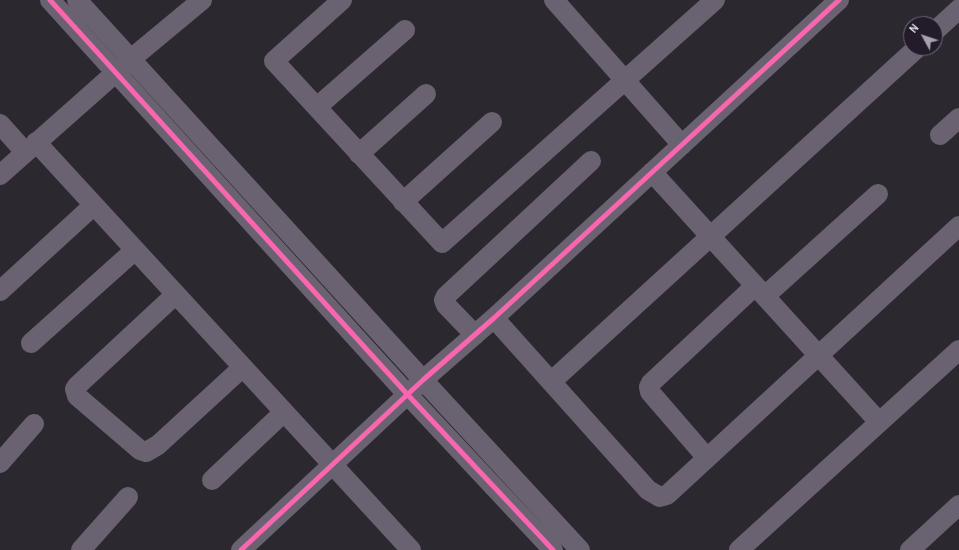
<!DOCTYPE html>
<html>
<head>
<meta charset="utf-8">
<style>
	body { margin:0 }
	#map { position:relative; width:959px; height:550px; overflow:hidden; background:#2c2830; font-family:Karla,sans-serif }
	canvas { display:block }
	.north { position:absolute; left:903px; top:16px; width:40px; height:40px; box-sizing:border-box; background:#231b29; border:1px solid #726b77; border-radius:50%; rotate:310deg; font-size:11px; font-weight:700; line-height:16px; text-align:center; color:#e8e2ec }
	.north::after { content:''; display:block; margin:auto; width:14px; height:18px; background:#a6a1aa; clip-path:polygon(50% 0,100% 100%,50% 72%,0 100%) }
</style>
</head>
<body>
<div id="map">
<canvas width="959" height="550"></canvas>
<div class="north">N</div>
</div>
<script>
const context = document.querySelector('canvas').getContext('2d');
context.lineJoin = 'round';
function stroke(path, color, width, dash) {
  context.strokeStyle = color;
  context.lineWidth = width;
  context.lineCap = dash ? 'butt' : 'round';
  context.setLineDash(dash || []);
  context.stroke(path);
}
const minor = new Path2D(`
	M50 0 407 394 553 550
	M77 0 423 380 580 550
	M342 0 274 61 442 243 715 0
	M554 0 682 145
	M935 31 959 9
	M317 107 405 30
	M0 124 25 152
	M940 135 959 118
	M36 142 411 550
	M359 154 426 94
	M652 172 879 422
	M0 175 131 59 202 0
	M403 202 492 122
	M0 291 94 205
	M176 294 77 386 75 389 77 396 140 450 146 452 158 445 243 367
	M765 296 878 194
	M494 318 648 490 660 497 667 495 959 226
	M475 335 446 305 444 300 446 296 591 161
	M31 343 135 250
	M552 381 917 48
	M707 458 650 392 649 387 651 383 755 286
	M0 463 34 424
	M212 480 284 412
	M81 550 128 497
	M241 550 423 380 494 318 839 0
	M739 550 959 350
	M910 550 959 505`);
const cycleway = new Path2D(`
	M50 0 407 394 553 550
	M241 550 423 380 494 318 839 0`);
stroke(minor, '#6a6271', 20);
stroke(cycleway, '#f766af', 5);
</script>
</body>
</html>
